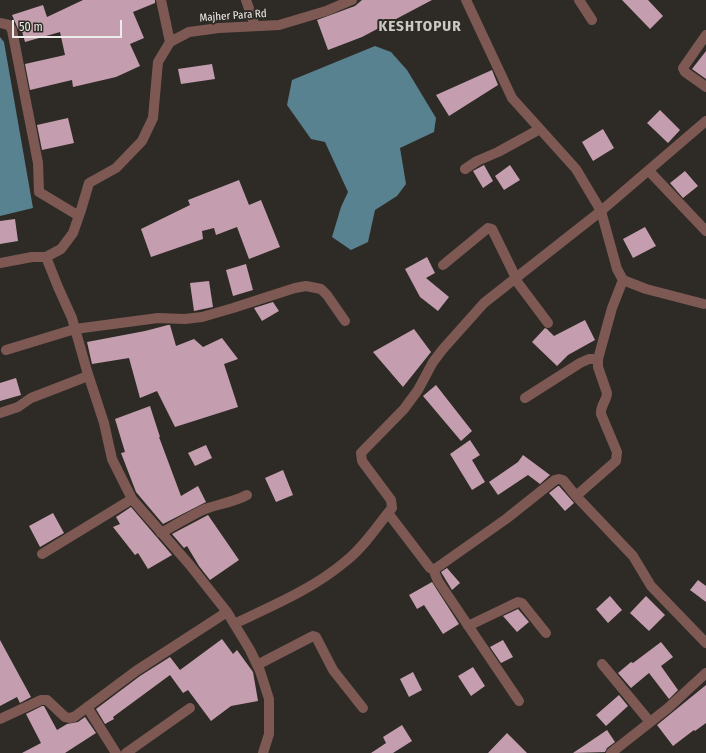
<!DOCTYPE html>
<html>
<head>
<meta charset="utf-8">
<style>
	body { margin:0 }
	#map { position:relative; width:706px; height:753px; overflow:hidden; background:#2e2b26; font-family:"Fira Sans Condensed",sans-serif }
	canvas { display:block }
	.scale { position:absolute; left:12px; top:20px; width:110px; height:18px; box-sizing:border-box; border:2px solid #eeece8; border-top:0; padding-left:5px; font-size:12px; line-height:14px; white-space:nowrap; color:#eeece8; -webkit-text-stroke:3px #2e2b26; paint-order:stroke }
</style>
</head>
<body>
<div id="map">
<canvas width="706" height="753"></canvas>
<div class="scale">50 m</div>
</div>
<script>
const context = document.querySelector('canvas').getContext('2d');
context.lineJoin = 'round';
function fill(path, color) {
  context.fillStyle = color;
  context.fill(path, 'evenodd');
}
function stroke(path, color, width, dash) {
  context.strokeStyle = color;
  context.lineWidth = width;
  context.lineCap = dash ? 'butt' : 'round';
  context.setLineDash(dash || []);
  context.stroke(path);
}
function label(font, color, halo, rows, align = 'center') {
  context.font = font + ' "Fira Sans Condensed",sans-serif';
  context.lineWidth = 4;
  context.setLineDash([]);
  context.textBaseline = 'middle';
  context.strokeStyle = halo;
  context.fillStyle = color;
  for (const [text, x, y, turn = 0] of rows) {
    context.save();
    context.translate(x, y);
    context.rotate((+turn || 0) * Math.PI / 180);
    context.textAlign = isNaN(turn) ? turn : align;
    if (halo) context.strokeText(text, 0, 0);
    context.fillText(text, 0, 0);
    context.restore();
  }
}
const water = new Path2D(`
	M0 37 4 42 33 208 0 216Z
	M375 46 391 52 407 70 436 118 434 132 400 148 406 184 397 196 375 210 368 242 351 250 332 237 341 207 348 192 325 142 311 139 287 105 292 80Z`);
const building = new Path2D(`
	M83 0H155V3L133 12 144 38 130 44 140 66 116 77 73 87 72 80 30 90 25 64 65 55 60 32 25 42 21 28 18 29 12 15 43 5 47 17Z
	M362 0H432L362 37 328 50 317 20 355 6Z
	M622 0H648L663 16 650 29Z
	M706 51V79L692 69Z
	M212 64 215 79 181 84 178 69Z
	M492 70 498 85 449 116 436 95Z
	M660 110 680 130 668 143 647 123Z
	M68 118 74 143 42 150 37 125Z
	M603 129 614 148 593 161 582 142Z
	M484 165 493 181 483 188 473 171Z
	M510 165 520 180 504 190 495 176Z
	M685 171 698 186 683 198 670 183Z
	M239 180 249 205 261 200 280 247 249 259 237 227 216 235 214 228 202 231 203 239 151 257 141 229 190 205 188 200Z
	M15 219 18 241 0 244V221Z
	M645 227 656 246 633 258 623 239Z
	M427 257 435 273 426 278 449 297 438 311 420 297 405 269Z
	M246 264 253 290 233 296 226 270Z
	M209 281 213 307 194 311 190 283Z
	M273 302 279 311 262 321 254 308Z
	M585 320 595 340 568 355 557 366 532 342 545 328 547 329 554 336Z
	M168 325H170L176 346 194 339 203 347 222 338 238 359 224 364 238 407 175 427 157 391 140 398 129 358 92 364 87 342 145 331Z
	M414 329 431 352 403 387 373 352Z
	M16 378 21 395 0 401V383Z
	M436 385 472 431 461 441 423 396Z
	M150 406 160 437H159L181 496 198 486 206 502 163 524 136 492 121 453 125 452 115 419Z
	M470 440 480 455 472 460 485 482 472 490 450 454Z
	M206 445 212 458 195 466 188 453Z
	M523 455 550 475 540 484 528 475 498 495 489 482 518 462Z
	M283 470 293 495 276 502 265 478Z
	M558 486H559L574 503 565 511 549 493Z
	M131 507 172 555 148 569 138 553 135 555 113 527 120 524 116 517Z
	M53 513 64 533 40 547 29 526Z
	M208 515 239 560 210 580 199 566 187 546 184 548 172 534Z
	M447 568 460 583 452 590 441 572Z
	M698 580 706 586V602L690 590Z
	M432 582 459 624 443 634 424 605 417 609 409 595Z
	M610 596 622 610 608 623 596 609Z
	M646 596 665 615 649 631 630 613Z
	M518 609 529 622 517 632 503 616Z
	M222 639 233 654 237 650 253 672 258 701 231 706 211 721 188 690 183 693 170 675 113 717 114 719 105 724 96 709 140 676 170 657 180 670Z
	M0 640 31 697 20 703 17 697 0 706Z
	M503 640 513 657 501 663 490 647Z
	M661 642 673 657 661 666 678 690 669 699 649 673 631 688 618 673 631 662 633 663Z
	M473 667 485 686 471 696 458 676Z
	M413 672 422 690 409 697 400 679Z
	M706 685V723L695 731 694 730 673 746 657 725Z
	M619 695 628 706 606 726 596 715Z
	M42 706H44L57 730 67 724 78 722 85 717 96 733 65 753H22L41 743 26 714Z
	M402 725 412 741 393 753H371L386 743 383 737Z
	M607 730 615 742 607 748 605 752 573 753Z
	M507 733 527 753H488Z`);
const minor = new Path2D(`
	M161 0 170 42
	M246 0 255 26
	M466 0 512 98 576 169 601 211 617 269 623 280 646 289 704 304
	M579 0 592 20
	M0 23 9 25 12 30 38 163 39 192 79 216
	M706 35 683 68 685 72 706 87
	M465 169 477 161 498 152 540 129
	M649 171 706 231
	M46 257 58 287 72 318 87 371 104 423 112 459 132 499 189 564 227 612 250 650 260 671 269 699V734L263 753
	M0 263 32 257H46L61 249 73 233 81 210 89 183 116 168 142 141 153 118 158 62 170 42 189 32 219 28 279 25 326 11 352 0
	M443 265 488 228 492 229 516 278
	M515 279 548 323
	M6 350 75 329 158 318 185 319 202 317 233 308 295 288 306 286 321 289 327 295 345 321
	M525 398 580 363 589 359H598
	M0 413 18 407 31 398 88 376
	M576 496 616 461 617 452 601 414C600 406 607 400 607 393L598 367V359L612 308 623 280
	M388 513 430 568 435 569 506 519 555 480 559 479 563 480 576 496 633 556 651 586 706 643
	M161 533C175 525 190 516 205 509 219 504 234 502 247 495
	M42 554 132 499
	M433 569 438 581 519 701
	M234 624C272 606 313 589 346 561 364 547 377 526 392 508L391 500 362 461 361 453 404 409 418 390 433 362 443 349 484 303 601 211 706 121
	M468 626 518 602 522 603 546 633
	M602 664 650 722
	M257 665 313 636 316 637 333 670 363 708
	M87 707 116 753
	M0 719 41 700H47L65 717 69 718 74 717 136 671 227 612
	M126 753 190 708
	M611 753 668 708 706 673`);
const streetNames = [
	["Majher Para Rd",233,16,-4]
];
const districtNames = [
	["KESHTOPUR",420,27]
];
fill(water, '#58828f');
fill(building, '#c49eae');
stroke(minor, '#7e5954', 10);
label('11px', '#eeece8', '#2e2b26', streetNames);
context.letterSpacing = '1px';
label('bold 15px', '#cdc9c2', '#2e2b26', districtNames);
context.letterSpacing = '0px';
</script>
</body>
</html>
